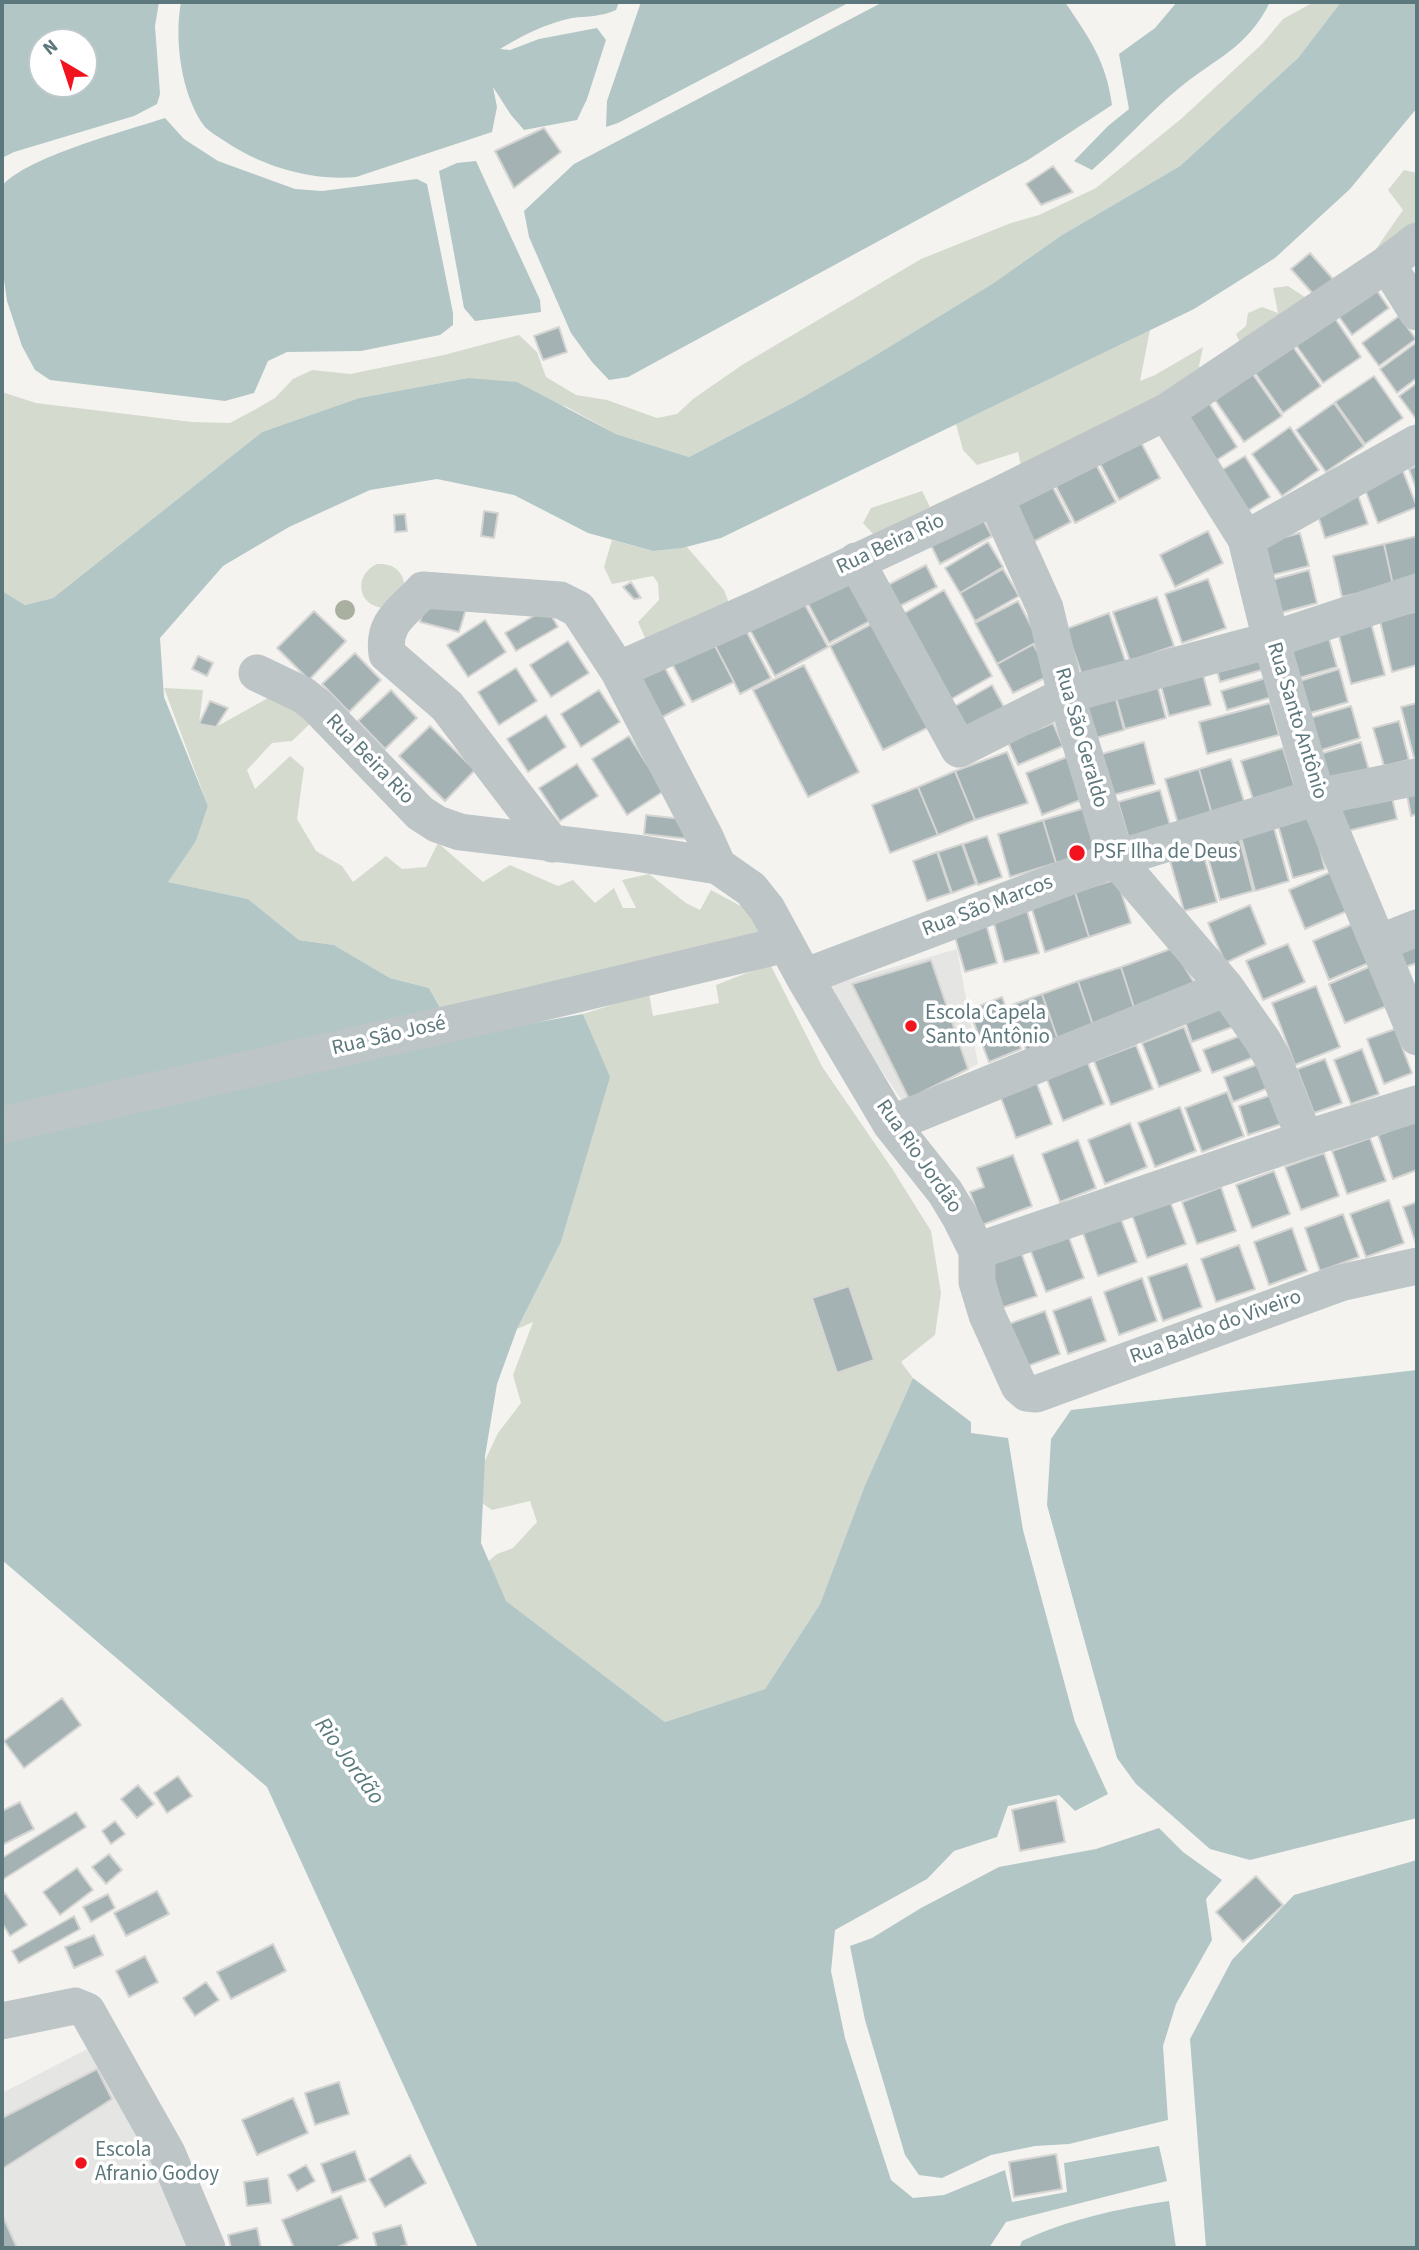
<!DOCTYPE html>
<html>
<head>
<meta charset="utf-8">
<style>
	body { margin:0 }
	#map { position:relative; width:1419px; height:2250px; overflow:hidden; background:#f4f3ef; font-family:"Source Sans 3",sans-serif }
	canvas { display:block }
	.frame { position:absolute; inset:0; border:4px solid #5d787d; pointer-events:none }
	.north { position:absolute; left:28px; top:28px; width:70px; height:70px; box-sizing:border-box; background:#fff; border:2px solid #bec9cb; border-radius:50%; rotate:321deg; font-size:19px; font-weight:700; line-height:28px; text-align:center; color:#5d787d }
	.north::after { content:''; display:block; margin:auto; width:24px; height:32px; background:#f1131d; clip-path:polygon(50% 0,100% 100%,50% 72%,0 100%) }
</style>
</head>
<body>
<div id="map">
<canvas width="1419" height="2250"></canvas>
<div class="frame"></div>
<div class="north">N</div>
</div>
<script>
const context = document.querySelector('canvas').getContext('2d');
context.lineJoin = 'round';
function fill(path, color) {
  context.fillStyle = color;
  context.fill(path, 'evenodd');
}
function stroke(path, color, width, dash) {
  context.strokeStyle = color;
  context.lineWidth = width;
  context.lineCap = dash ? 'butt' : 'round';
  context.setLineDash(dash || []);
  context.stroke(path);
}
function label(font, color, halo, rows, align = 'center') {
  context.font = font + ' "Source Sans 3",sans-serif';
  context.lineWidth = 7;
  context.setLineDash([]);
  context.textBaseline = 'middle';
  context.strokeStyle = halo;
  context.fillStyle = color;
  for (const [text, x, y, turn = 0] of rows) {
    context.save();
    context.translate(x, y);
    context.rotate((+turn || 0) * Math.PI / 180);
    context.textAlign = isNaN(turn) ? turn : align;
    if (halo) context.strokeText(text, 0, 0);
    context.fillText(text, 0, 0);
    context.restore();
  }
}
const built = new Path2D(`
	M957 949 978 1064 903 1102 824 987Z
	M101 2042 199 2248H2V2093Z`);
const green = new Path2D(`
	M1314 2H1341L1298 58 1180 166 1062 235 992 284 871 358 796 401 689 457 616 434 567 407 468 378 359 398 262 432 53 598 25 605 2 591V392L36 403 192 422 230 423 256 409 275 398 293 379 312 370 350 374 444 355 519 335 537 352 546 377 576 395 607 400 657 418 677 414 693 399 742 365 921 259 1011 223 1039 215 1096 188 1181 119 1262 44 1283 19Z
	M1404 170 1417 173V233L1389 254 1376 249 1403 210 1388 190Z
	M1288 286 1317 305 1245 353 1236 334 1246 326 1248 313 1262 307 1278 313 1273 288Z
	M1150 330 1140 381 1155 375 1203 347 1199 366 1205 378 1023 475 1018 452 977 465 963 450 956 424Z
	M922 491 930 507 873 534 863 523 871 508Z
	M612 540 653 551 687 547 724 590 732 611 650 649 638 622 659 600 658 583 653 576 612 584 604 567Z
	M377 564C395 563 404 572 405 589L385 608C357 607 353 575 377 564Z
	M164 688 203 690 199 724 216 727 277 693 318 716 292 741 272 743 247 770 255 789 290 756 304 768 297 819 316 851 342 866 353 882 386 856 402 869 426 867 438 843 483 882 510 865 558 886 573 880 595 903 614 888 623 908H636L622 880 649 874 686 903 700 910 711 890 750 911 774 940 445 1017 429 988 390 978 334 945 299 940 248 899 167 882 196 841 208 806Z
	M770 964 823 1068 893 1170 931 1231 941 1293 935 1335 901 1362 913 1378 865 1485 820 1604 765 1689 665 1722 482 1583 477 1571 497 1554 513 1548 537 1522 530 1501 492 1510 469 1494 498 1433 521 1403 513 1375 533 1322 517 1329 561 1242 609 1077 583 1014 649 993 653 1016 719 1003 716 985Z`);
const water = new Path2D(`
	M2 2H159L155 26 160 94 157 104 134 116 14 152 2 158ZM42 42H84V84H42Z
	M181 2H619L616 10C601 17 587 16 572 18 547 23 521 36 500 49L510 50 539 39 597 28 606 40 587 99 577 120 524 130 511 115 493 87 497 107 492 132 356 177C309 181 261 166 223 140 217 136 210 132 205 127 181 96 174 39 181 2Z
	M641 2H850L618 123 606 127 607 101Z
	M883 2H1065C1089 38 1106 60 1112 105L1028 160 628 377 609 380 592 362 571 333 529 237 524 211 574 164Z
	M1177 2H1270C1247 49 1215 58 1178 89 1148 114 1122 144 1092 170L1074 161 1108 126 1129 109 1119 54 1155 28Z
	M1341 2H1417V108L1350 189 1275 258 1194 309 721 538 682 548 653 551 588 533 514 495 437 479 370 490 289 527 223 566 160 638 164 697 208 806 196 841 168 882 248 899 299 940 334 945 390 978 429 988 456 1037 583 1014 610 1077 561 1242 517 1329 497 1384 485 1456 481 1543 506 1601 665 1722 765 1689 820 1604 865 1485 913 1378 971 1422V1433L1008 1438 1023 1530 1075 1722 1108 1794 1075 1811 1059 1795 1008 1806 997 1837 954 1851 927 1879 835 1930 831 1971 845 2038 891 2180 913 2198 944 2195 1005 2170 1012 2202 1067 2192 1064 2163 1159 2146 1167 2181 1006 2222 989 2248H478L267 1787 2 1560V591L25 605 53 598 262 432 359 398 468 378 517 382 616 434 689 457 796 401 871 358 992 284 1062 235 1180 166 1298 58Z
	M165 118 184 139 218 161 295 189 322 191 417 179 427 184 453 313V325L440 335 361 351 287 352 268 361 254 393 225 401 50 380 35 370 22 346 7 301 2 265V186C26 157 126 131 165 118Z
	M476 161 540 300 541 312 475 321 464 308 439 171 457 163Z
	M1417 1370V1818L1250 1860 1210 1849 1136 1784 1117 1758 1047 1505 1051 1439 1071 1410Z
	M1159 1828 1183 1852 1222 1880 1206 1899 1212 1940 1176 2004 1163 2046 1168 2120 1069 2144 1035 2146 991 2155 942 2178 919 2175 905 2155 865 2020 850 1946 872 1938 921 1908 999 1867 1096 1849Z
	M1417 1860V2248H1206L1190 2039 1232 1960 1294 1895Z
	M1169 2201 1176 2248H1019L1022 2241C1070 2219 1117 2209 1169 2201Z`);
const building = new Path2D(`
	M544 128 561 152 514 188 495 151Z
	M1053 166 1073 192 1041 205 1026 184Z
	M1310 253 1333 279 1314 295 1291 269Z
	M1372 284 1389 308 1352 335 1335 311Z
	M1332 314 1361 357 1323 383 1293 341Z
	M1399 316 1416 339 1379 366 1362 343Z
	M559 327 567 352 543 360 534 336Z
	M1417 342V378L1397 393 1380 369Z
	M1291 344 1321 386 1283 413 1253 370Z
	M1252 373 1282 416 1244 442 1215 400Z
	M1374 376 1403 418 1365 444 1335 402Z
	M1417 383V419H1416L1399 396Z
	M1204 395 1237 447 1209 465 1177 413Z
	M1334 403 1364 446 1326 472 1296 430Z
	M1290 427 1319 470 1282 496 1252 454Z
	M1136 433 1160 478 1119 500 1095 454Z
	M1091 455 1116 502 1075 523 1051 477Z
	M1245 456 1270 497 1241 515 1215 474Z
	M1401 466 1417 507 1378 523 1362 482Z
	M1417 466V491L1409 469Z
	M1047 476 1071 522 1031 543 1007 498Z
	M1358 495 1368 524 1325 538 1316 509Z
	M484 511 498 513 494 538 481 536Z
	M405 514 407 531 395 532 394 515Z
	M981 516 992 536 940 564 930 543Z
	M1208 531 1223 563 1175 587 1160 555Z
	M1300 533 1309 566 1264 577 1256 545Z
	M1417 536V579L1393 585 1384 544Z
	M988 542 1003 567 960 593 945 568Z
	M1384 544 1393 585 1342 597 1333 556Z
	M926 565 937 587 896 608 884 587Z
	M1003 569 1019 596 975 621 960 593Z
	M1309 570 1317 603 1272 615 1264 582Z
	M850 574 874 619 829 643 805 598Z
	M1208 579 1226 628 1182 643 1165 594Z
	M631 582 641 598 634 599 623 587Z
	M944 590 992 676 946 702 898 617Z
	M1157 597 1174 646 1130 661 1113 612Z
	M426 598 466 609 459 632 420 622Z
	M803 601 828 647 775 676 750 630Z
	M1018 601 1039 641 997 664 975 623Z
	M547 608 558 627 516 651 505 633Z
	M314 611 346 641 309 680 277 648Z
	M1417 611V665L1392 672 1380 621Z
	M1109 613 1126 663 1083 678 1066 629Z
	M485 620 506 652 468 677 447 645Z
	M879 620 933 725 883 750 830 646Z
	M741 621 771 678 740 694 710 636Z
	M1371 623 1385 675 1351 684 1338 632Z
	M1328 635 1337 667 1289 681 1280 649Z
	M710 636 734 682 692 702 668 656Z
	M568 641 589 673 551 697 530 665Z
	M1033 644 1051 675 1013 693 997 664Z
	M1260 650 1265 669 1220 682 1215 663Z
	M355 653 381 680 349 712 322 684Z
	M198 656 213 663 207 676 192 669Z
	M659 657 685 705 653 722 627 674Z
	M1200 663 1211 705 1169 716 1158 674Z
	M804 665 859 772 808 797 753 690Z
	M516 668 537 701 499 725 478 692Z
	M1339 669 1348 702 1300 716 1290 684Z
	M1155 676 1166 718 1125 729 1113 687Z
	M1266 678 1272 697 1227 710 1221 691Z
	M992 685 1006 711 965 735 950 709Z
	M1113 688 1124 730 1082 742 1071 700Z
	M391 690 417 718 385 749 358 721Z
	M599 690 620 722 581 747 561 714Z
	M210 701 228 708 216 727 199 724Z
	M1270 703 1279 735 1207 754 1199 722Z
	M1417 703V757L1414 758 1401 707Z
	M1351 706 1360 738 1312 753 1303 720Z
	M546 715 566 747 528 772 507 739Z
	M1399 721 1409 760 1384 766 1373 728Z
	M1053 723 1063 746 1018 765 1008 742Z
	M430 726 475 770 445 801 399 756Z
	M629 736 664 791 627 815 592 759Z
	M1144 742 1155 784 1113 795 1102 754Z
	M1361 742 1370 774 1322 788 1313 756Z
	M1283 748 1297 794 1255 806 1241 761Z
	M1007 752 1028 803 975 820 955 771Z
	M1067 757 1083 799 1042 815 1026 773Z
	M1231 759 1246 808 1213 818 1199 769Z
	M577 764 598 796 560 821 539 788Z
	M1199 769 1213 818 1179 827 1165 779Z
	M955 771 975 820 938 835 918 787Z
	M918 787 938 835 890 853 872 805Z
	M1417 787V814L1411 816 1406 790Z
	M1160 790 1172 832 1130 843 1118 802Z
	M1391 793 1397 819 1343 832 1338 805Z
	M1085 808 1098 851 1056 863 1043 820Z
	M646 815 691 820 689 839 644 834Z
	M1311 816 1325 869 1293 878 1278 825Z
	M1043 820 1056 863 1010 877 998 834Z
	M1274 828 1289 881 1255 891 1241 837Z
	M987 836 1002 877 978 885 963 844Z
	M1239 837 1253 891 1220 900 1205 847Z
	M962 844 976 884 952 893 938 852Z
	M1202 849 1217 902 1184 911 1169 857Z
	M937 852 951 893 927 901 913 861Z
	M1331 872 1347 911 1305 929 1289 890Z
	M1117 879 1131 923 1089 937 1075 892Z
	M1075 892 1089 937 1045 952 1031 906Z
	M1250 905 1266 944 1225 963 1208 923Z
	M1026 907 1039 953 1004 962 992 916Z
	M985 920 997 963 965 972 953 930Z
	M1355 923 1371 962 1329 980 1313 941Z
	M1417 932V963L1399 969 1390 942Z
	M1288 944 1305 982 1263 1000 1246 961Z
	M1173 948 1198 989 1136 1014 1121 967Z
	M931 960 968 1069 909 1099 852 984Z
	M1371 966 1387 1006 1345 1023 1329 984Z
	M1121 967 1136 1014 1094 1028 1078 981Z
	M1078 981 1094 1028 1058 1040 1042 994Z
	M1316 986 1340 1047 1295 1065 1272 1003Z
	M1042 994 1058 1040 1027 1052 1009 1006Z
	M1002 997 1021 1049 989 1062 969 1010Z
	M1223 1003 1232 1027 1192 1042 1184 1018Z
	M1184 1027 1201 1071 1159 1087 1142 1043Z
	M1395 1029 1412 1073 1384 1084 1367 1039Z
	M1248 1033 1257 1056 1212 1073 1203 1050Z
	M1136 1045 1153 1089 1111 1105 1094 1061Z
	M1362 1049 1379 1094 1351 1104 1334 1060Z
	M1325 1059 1342 1103 1314 1113 1297 1069Z
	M1087 1061 1104 1104 1063 1121 1046 1077Z
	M1264 1062 1273 1086 1233 1102 1224 1077Z
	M1034 1076 1052 1124 1016 1138 998 1090Z
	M1227 1092 1244 1136 1202 1152 1185 1108Z
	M1280 1092 1290 1121 1248 1135 1239 1106Z
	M1180 1107 1196 1151 1155 1167 1138 1123Z
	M1416 1121 1417 1170 1393 1179 1378 1135Z
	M1130 1123 1147 1167 1105 1184 1088 1140Z
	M1370 1138 1386 1181 1347 1194 1332 1151Z
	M1078 1140 1096 1188 1060 1202 1042 1154Z
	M1324 1153 1339 1196 1301 1210 1285 1167Z
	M1013 1155 1032 1206 982 1225 970 1192 984 1187 977 1168Z
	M1274 1171 1290 1214 1252 1228 1236 1185Z
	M1221 1187 1236 1231 1197 1244 1182 1202Z
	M1389 1200 1404 1243 1366 1257 1350 1214Z
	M1170 1201 1186 1244 1147 1258 1132 1215Z
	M1417 1202V1247L1403 1207Z
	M1343 1214 1359 1257 1320 1271 1305 1228Z
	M1121 1219 1137 1262 1098 1276 1083 1233Z
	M1292 1228 1307 1271 1269 1285 1254 1242Z
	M1068 1235 1084 1278 1046 1292 1030 1249Z
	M1239 1245 1255 1289 1216 1302 1201 1259Z
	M1021 1252 1037 1296 998 1309 983 1266Z
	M1187 1264 1202 1307 1163 1321 1148 1277Z
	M1142 1278 1157 1321 1119 1335 1104 1292Z
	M849 1286 874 1360 837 1373 812 1298Z
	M1091 1297 1106 1341 1068 1354 1053 1311Z
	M1045 1311 1060 1354 1022 1368 1006 1325Z
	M62 1698 81 1725 24 1768 4 1741Z
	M178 1776 192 1796 167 1813 154 1793Z
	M138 1785 154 1804 137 1818 121 1799Z
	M1056 1800 1065 1842 1020 1851 1012 1810Z
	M20 1802 34 1829 2 1845V1811Z
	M76 1812 86 1827 2 1880V1858Z
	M115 1821 125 1834 111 1844 102 1831Z
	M109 1854 122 1870 106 1884 92 1867Z
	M77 1868 93 1890 60 1915 43 1892Z
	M1256 1876 1283 1905 1243 1942 1216 1912Z
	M157 1891 169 1914 126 1936 114 1913Z
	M5 1893 27 1925 10 1936 2 1923V1896Z
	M108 1894 115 1908 91 1922 83 1907Z
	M74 1916 80 1929 19 1963 12 1951Z
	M94 1935 103 1955 74 1968 65 1947Z
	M273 1944 286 1971 231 1999 217 1972Z
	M145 1956 158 1982 129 1997 116 1971Z
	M206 1982 219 2000 195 2016 183 1998Z
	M97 2069 112 2099 2 2169V2118Z
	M339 2082 349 2114 315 2125 305 2093Z
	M293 2098 308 2133 257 2155 242 2120Z
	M355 2151 366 2181 332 2193 321 2164Z
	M1056 2154 1062 2189 1014 2197 1009 2162Z
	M410 2155 426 2183 385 2207 369 2179Z
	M306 2165 315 2181 297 2191 288 2175Z
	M268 2178 271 2203 247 2206 244 2182Z
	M341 2196 358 2238 335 2248H294L282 2220Z
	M2 2214 17 2248H2Z
	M401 2225 407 2245 395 2248H377L373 2233Z
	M257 2228 261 2248H231L228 2235Z`);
const minor = new Path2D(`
	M1387 264 1417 312
	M1166 412 1246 539 1271 640 1317 797 1417 1037
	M995 497 1045 608 1066 695 1116 859 1226 988 1263 1041 1274 1061 1305 1139
	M1246 539 1417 443
	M856 561 959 749 1066 695 1271 640 1417 592
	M618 670 705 837 718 866
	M257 673 303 695 317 706 420 813 437 824 460 832 636 853 718 866 751 889 767 909 804 977 891 1124 945 1192 960 1217 977 1251V1282L987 1315 1019 1386 1027 1393 1036 1394 1340 1283 1417 1266
	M552 844 447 706 387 654C382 621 404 612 423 590L560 600 578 609 618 670 754 610 995 497 1166 412 1387 264 1417 241
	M1379 943 1417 928
	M804 977 1116 859 1317 797 1417 777
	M891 1124 1226 988
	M2 1125 519 1008 786 944
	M977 1251 1305 1139 1417 1104
	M2 2021 75 2006 87 2011 167 2153 207 2248`);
const trees = [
	[345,610]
];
const markers = [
	[1077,853,9,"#f1131d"],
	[911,1026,7,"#f1131d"],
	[81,2163,7,"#f1131d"]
];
const streetNames = [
	["Rua Beira Rio",891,545,-25],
	["Rua Santo Antônio",1296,721,73],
	["Rua São Geraldo",1080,738,74],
	["Rua Beira Rio",369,760,46],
	["Rua São Marcos",988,907,-21],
	["Rua São José",389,1037,-13],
	["Rua Rio Jordão",918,1157,55],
	["Rua Baldo do Viveiro",1216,1328,-20]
];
const poiNames = [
	["PSF Ilha de Deus",1093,853],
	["Escola Capela",925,1014],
	["Santo Antônio",925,1038],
	["Escola",95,2151],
	["Afranio Godoy",95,2175]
];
const waterNames = [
	["Rio Jordão",348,1762,54]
];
fill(built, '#e5e5e3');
fill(green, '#d5dace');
fill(water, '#b2c6c6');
fill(building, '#a5b2b4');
stroke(building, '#d5d5d3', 2);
stroke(minor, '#bec5c7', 37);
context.fillStyle = '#a9b0a0';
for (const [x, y] of trees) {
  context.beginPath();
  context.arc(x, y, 10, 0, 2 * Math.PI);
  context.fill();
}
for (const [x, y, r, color] of markers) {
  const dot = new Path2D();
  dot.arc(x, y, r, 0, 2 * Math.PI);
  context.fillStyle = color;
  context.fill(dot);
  stroke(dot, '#fff', 2.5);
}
label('21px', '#5d787d', '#fff', streetNames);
label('21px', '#5d787d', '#fff', poiNames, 'left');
label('italic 23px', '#587a7a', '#fff', waterNames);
</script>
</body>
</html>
